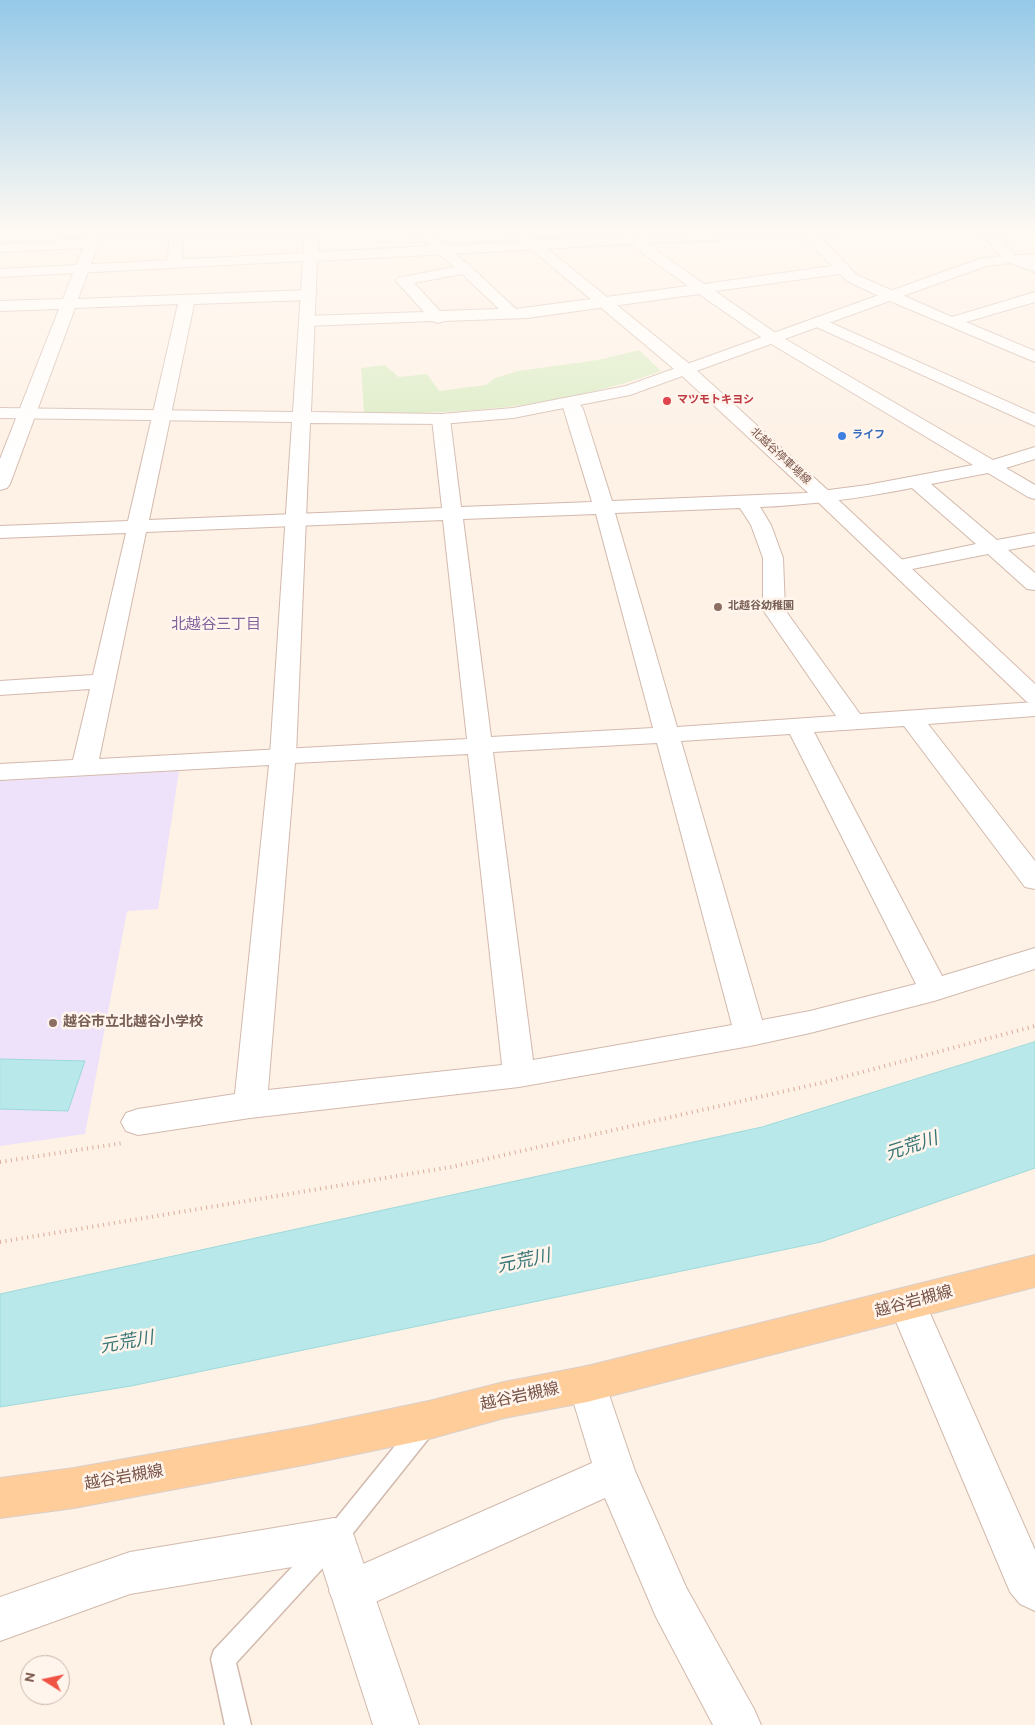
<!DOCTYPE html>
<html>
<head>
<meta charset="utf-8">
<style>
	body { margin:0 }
	#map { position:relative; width:1035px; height:1725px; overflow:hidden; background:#fef1e5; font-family:Overpass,sans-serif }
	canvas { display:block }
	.north { position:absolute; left:20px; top:1655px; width:50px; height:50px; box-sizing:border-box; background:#fff5ec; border:1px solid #c9b4aa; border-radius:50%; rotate:280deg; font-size:14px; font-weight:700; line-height:20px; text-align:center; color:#785348 }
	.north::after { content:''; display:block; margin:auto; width:18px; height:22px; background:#ef5343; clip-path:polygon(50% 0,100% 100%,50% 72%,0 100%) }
</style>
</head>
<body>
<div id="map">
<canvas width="1035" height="1725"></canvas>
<div class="north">N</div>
</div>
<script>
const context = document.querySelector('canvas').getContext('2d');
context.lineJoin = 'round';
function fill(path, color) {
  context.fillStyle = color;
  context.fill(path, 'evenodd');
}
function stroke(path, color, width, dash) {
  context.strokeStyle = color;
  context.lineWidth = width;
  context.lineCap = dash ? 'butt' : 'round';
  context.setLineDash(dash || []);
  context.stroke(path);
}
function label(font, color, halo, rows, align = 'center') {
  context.font = font + ' Overpass,"Noto Sans JP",sans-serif';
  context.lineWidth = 5;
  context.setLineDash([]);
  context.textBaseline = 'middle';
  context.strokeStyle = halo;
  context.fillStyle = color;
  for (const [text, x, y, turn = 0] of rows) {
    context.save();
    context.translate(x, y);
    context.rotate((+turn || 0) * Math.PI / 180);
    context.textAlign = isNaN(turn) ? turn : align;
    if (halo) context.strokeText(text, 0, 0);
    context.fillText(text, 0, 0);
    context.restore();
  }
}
const education = new Path2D(`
	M179 771 158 909 127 911 85 1134 0 1146V781Z`);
const green = new Path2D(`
	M639 350 661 371C566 406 465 415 364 413L361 368 385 365 399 377 427 374 439 391 486 385 495 378 518 371 598 360Z`);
const water = new Path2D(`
	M1035 1042V1168L821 1242 131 1386 0 1407V1294L762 1127Z
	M0 1059 85 1061 68 1111 0 1109Z`);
const path = new Path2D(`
	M0 1162 123 1143
	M0 1242 451 1167 821 1083 1035 1026`);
const service = new Path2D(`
	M424 1417 432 1420 435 1427 432 1434 342 1547 236 1663 251 1725H225L211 1659 214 1650 326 1531 416 1420Z`);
const minor = new Path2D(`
	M90 229H318L319 231 312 235 183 236 182 264 180 267H170L168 264 169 236 101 237 78 299 308 290 313 292 316 295 313 298 308 300 194 304 149 520 442 508 432 419 435 415 441 414 447 415 450 419 461 507 592 502 562 404 565 400 571 399 577 400 583 409 612 501 806 493 867 485 973 465 768 342 699 294 527 318 444 321 438 323 432 321 307 326 301 324 299 321 301 318 307 316 424 312 396 281 398 278 403 277 454 267 410 229H426L470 266 516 309 688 286 609 229H626L704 284 832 266 797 229H812L857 275 952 317 1035 292V302L966 322 1035 351V362L885 299 847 281 840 274 715 291 780 336 993 460 1035 447V459L1006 468 1035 485V499L1028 497 988 473 931 484 997 540 1035 533V545L1008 550 1035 573V590L1027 589 988 554 897 572 890 570 886 566 890 562 976 544 912 488C861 498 811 505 760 507L771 525 783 558 785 610 860 714 1035 702V716L928 724 1035 861V889L1025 887 904 726 814 732 942 976 1035 948V969L934 1001 810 1033 750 1046 519 1087 250 1118 138 1135 126 1131 121 1122 126 1113 138 1109 235 1094 269 765 0 780V764L73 760 90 689 0 695V681L93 675 126 533 0 538V526L128 521 178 304 75 308 10 484 7 488 0 490V459L59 309 0 311V301L63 299 83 248 0 252V244L86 239ZM462 274 499 309 440 311 414 283ZM740 508 751 525 763 558V610L836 716 677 727 615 513ZM596 514 653 728 491 737 463 519ZM443 520 467 739 99 759 146 532ZM790 734 916 984 810 1011 762 1020 681 741ZM657 743 732 1025 533 1060 493 752ZM468 754 502 1065 268 1090 295 763Z
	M1035 254V262H1006L1004 259 1006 256Z
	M818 317 1035 414V426L812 325 810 322 812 319Z
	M908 1289 921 1293 1035 1550V1611L1020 1604 1010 1592 889 1305 895 1293Z
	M587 1366 601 1371 635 1471 686 1587 754 1709 761 1725H713L656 1617 605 1498 351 1613 336 1606 329 1591 336 1576 592 1463 568 1384 573 1371Z
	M334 1518 349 1524 355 1539 349 1554 334 1560 130 1594 0 1641V1597L130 1552Z`);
const tertiary = new Path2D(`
	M305 229H319L318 252 753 229H847L840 233 317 261 311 412 441 414 513 408 626 386 979 259 1001 256 978 229H993L1016 256 1035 263V272L1010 263 986 266 630 395 513 418 441 424 310 423 296 755 292 760 283 763 274 760 270 755 292 422 0 418V408L293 412 303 261 0 277V269L304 253Z
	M334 1518 349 1524 355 1539 419 1725H373L313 1539 319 1524Z`);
const secondary = new Path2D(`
	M507 229H523L692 366 832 494 1035 684V704L1027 702 818 502 680 374Z`);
const primary = new Path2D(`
	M1035 1255V1287L587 1402 504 1418 429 1439 309 1464 74 1508 0 1518V1478L74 1468 309 1426 429 1401 504 1382 587 1366Z`);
const markers = [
	[667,401,5,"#e0444e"],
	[842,436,5,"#3f7fe0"],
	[718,607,5,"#8d6e63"],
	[53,1023,5,"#8d6e63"]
];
const farHealthnames = [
	["マツモトキヨシ",677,401]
];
const farShopnames = [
	["ライフ",852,436]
];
const farStreetnames = [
	["北越谷停車場線",780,457,43]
];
const farEducationnames = [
	["北越谷幼稚園",728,607]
];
const educationNames = [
	["越谷市立北越谷小学校",63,1023]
];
const neighbourhoodNames = [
	["北越谷三丁目",216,626]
];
const nearStreetnames = [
	["越谷岩槻線",914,1303,-15],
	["越谷岩槻線",520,1398,-12],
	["越谷岩槻線",124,1479,-10]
];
const nearWaternames = [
	["元荒川",912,1148,-18],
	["元荒川",524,1263,-12],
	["元荒川",127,1344,-10]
];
fill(education, '#eee1fa');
fill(green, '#d9ecc2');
fill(water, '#b8e8e9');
stroke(water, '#9dd9db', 1);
stroke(service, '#d2b9ad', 3);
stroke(minor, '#d2b9ad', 2);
stroke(tertiary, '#d2b9ad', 2);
stroke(secondary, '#d5b8aa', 2);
stroke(primary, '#d9cfcc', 2);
stroke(path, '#daad9d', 4, [1, 4.5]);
fill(service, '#fff');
fill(minor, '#fff');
fill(tertiary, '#fff');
fill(secondary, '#fff');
fill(primary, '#ffcd9a');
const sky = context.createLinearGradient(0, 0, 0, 471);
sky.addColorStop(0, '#95c9e8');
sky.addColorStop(0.49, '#fff9f3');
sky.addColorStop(1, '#fff9f300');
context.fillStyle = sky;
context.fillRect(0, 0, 1035, 471);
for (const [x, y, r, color] of markers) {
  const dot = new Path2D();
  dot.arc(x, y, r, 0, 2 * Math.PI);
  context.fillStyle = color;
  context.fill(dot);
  stroke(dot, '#fff5ec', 2);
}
label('bold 11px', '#be3a42', '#fff5ec', farHealthnames, 'left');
label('bold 11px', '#366cbe', '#fff5ec', farShopnames, 'left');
label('11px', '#785348', '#fff5ec', farStreetnames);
label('bold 11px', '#785e54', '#fff5ec', farEducationnames, 'left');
label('bold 14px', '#785e54', '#fff5ec', educationNames, 'left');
label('15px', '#82639c', '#fff5ec', neighbourhoodNames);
label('16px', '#785348', '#fff5ec', nearStreetnames);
label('italic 18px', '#387577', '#fff5ec', nearWaternames);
</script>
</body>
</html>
